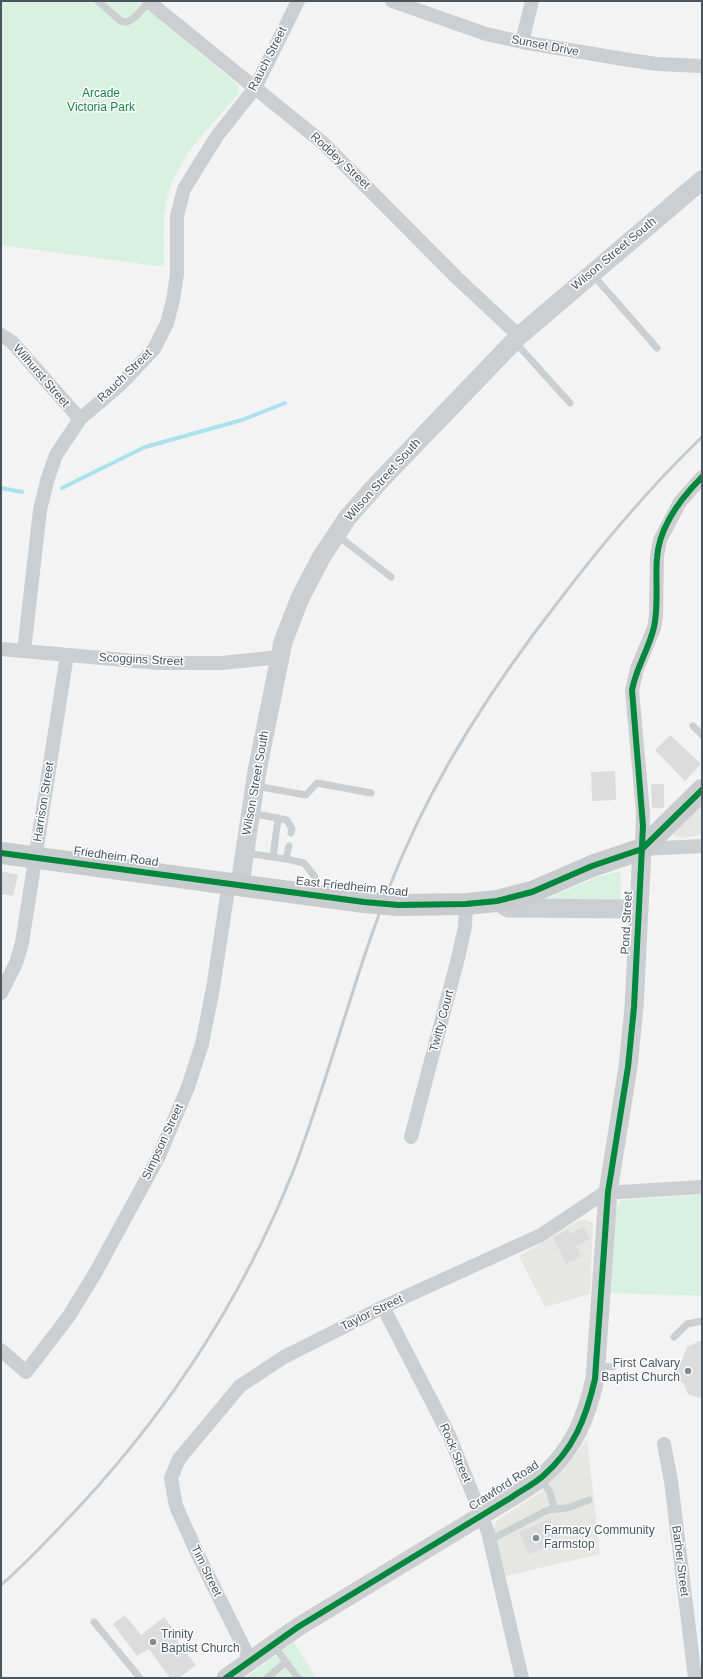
<!DOCTYPE html>
<html>
<head>
<meta charset="utf-8">
<style>
	body { margin:0 }
	#map { position:relative; width:703px; height:1679px; overflow:hidden; background:#f3f3f3; font-family:Arial,sans-serif }
	canvas { display:block }
	.frame { position:absolute; inset:0; border:2px solid #49555f; pointer-events:none }
</style>
</head>
<body>
<div id="map">
<canvas width="703" height="1679"></canvas>
<div class="frame"></div>
</div>
<script>
const context = document.querySelector('canvas').getContext('2d');
context.lineJoin = 'round';
function fill(path, color) {
  context.fillStyle = color;
  context.fill(path, 'evenodd');
}
function stroke(path, color, width, dash) {
  context.strokeStyle = color;
  context.lineWidth = width;
  context.lineCap = dash ? 'butt' : 'round';
  context.setLineDash(dash || []);
  context.stroke(path);
}
function label(font, color, halo, rows, align = 'center') {
  context.font = font + ' Arial,sans-serif';
  context.lineWidth = 3;
  context.setLineDash([]);
  context.textBaseline = 'middle';
  context.strokeStyle = halo;
  context.fillStyle = color;
  for (const [text, x, y, turn = 0] of rows) {
    context.save();
    context.translate(x, y);
    context.rotate((+turn || 0) * Math.PI / 180);
    context.textAlign = isNaN(turn) ? turn : align;
    if (halo) context.strokeText(text, 0, 0);
    context.fillText(text, 0, 0);
    context.restore();
  }
}
const commercial = new Path2D(`
	M702 806V835L682 838 674 836 675 830Z
	M582 1219 593 1223 590 1294 545 1307 519 1256Z
	M587 1440 600 1554 506 1576 494 1529 496 1521 541 1492 562 1472Z`);
const green = new Path2D(`
	M1 1H137L238 85 239 93C211 126 175 159 166 202 162 223 164 246 164 267L1 245Z
	M620 871 621 882 620 903 546 899 595 878Z
	M702 1195V1296L611 1293 615 1210 621 1200Z
	M294 1642 316 1678H245Z`);
const stream = new Path2D(`
	M1 488 22 492
	M62 488 145 447 242 420 285 403`);
const building = new Path2D(`
	M670 735 701 764 685 781 655 750Z
	M615 771 616 800 592 801 591 772Z
	M651 784H664V808H652Z
	M1 871 18 875 13 896 1 894Z
	M584 1227 590 1239 576 1246 581 1257 566 1264 553 1237 568 1230 570 1234Z
	M702 1340V1399L688 1394 683 1382H675L674 1360H682L687 1347Z
	M550 1519 557 1535 543 1541 546 1547 529 1554 519 1532Z
	M125 1615 141 1635 164 1617 174 1630 171 1632 196 1665 179 1678H170L149 1649 137 1656 113 1624Z`);
const lane = new Path2D(`
	M98 1 121 21 127 22 134 18 149 2
	M593 275 657 348
	M515 342 570 403
	M337 535 391 577
	M693 726 702 735
	M255 786 306 795 317 783 371 793
	M251 813 287 820 292 829 291 833
	M246 853 286 859 289 846
	M273 857 278 818
	M286 859 304 863 315 877V893
	M674 1337 687 1324 702 1321
	M597 1366 613 1367
	M540 1480 549 1490 555 1509
	M490 1540 548 1510 567 1508 589 1500
	M94 1622 140 1678
	M274 1646 298 1678
	M267 1678 286 1662`);
const street = new Path2D(`
	M148 1 323 143 456 277 519 336
	M392 1 486 34 522 42 623 59 657 64 702 66
	M522 42 532 1
	M1 335 12 342 80 419
	M702 477 680 502 660 540 657 556 656 616 654 628 637 669 632 690 643 813 642 849 702 846
	M1 649 158 663H222L280 657
	M24 651 40 510 47 481 56 455 80 419 121 384 154 349 167 323 173 300 177 274V216L184 189 217 136 255 88 298 1
	M1 993 16 963 22 943 67 655
	M411 1137 458 958 465 927 466 904
	M383 1307 449 1435 488 1532 522 1678
	M1 1350 26 1372 69 1316 97 1270 159 1156 188 1087 202 1044 213 988 229 883
	M664 1444 671 1481 695 1678
	M250 1660 199 1557 176 1506 171 1478 179 1459 240 1386 284 1357 383 1307 541 1235 604 1193 702 1187`);
const secondary = new Path2D(`
	M240 884 257 771 283 642 300 598 322 556 348 517 379 482 519 336 702 180
	M497 901 508 908 638 909
	M226 1678 298 1627 512 1497C522 1490 534 1484 543 1476 574 1449 586 1418 595 1379L608 1192 628 1067 634 1007 642 849`);
const primary = new Path2D(`
	M1 853 364 902 398 905 466 904 497 901 532 892 592 866 642 849 702 790`);
const rail = new Path2D(`
	M1 1585C22 1567 41 1547 60 1527 160 1424 241 1303 294 1169 334 1064 359 954 404 852 443 762 498 679 558 602 602 544 649 488 702 437`);
const cycleway = new Path2D(`
	M1 853 364 902 398 905 466 904 497 901 532 892 592 866 642 849 702 790
	M226 1678 298 1627 512 1497C522 1490 534 1484 543 1476 574 1449 586 1418 595 1379L608 1192 628 1067 634 1007 643 826 632 690C636 668 649 649 654 627 659 605 655 580 657 558 659 527 681 498 702 477`);
const markers = [
	[688,1371,4,"#848c93"],
	[536,1538,4,"#848c93"],
	[153,1642,4,"#848c93"]
];
const streetNames = [
	["Sunset Drive",545,46,11],
	["Rauch Street",268,59,-63],
	["Roddey Street",340,161,43],
	["Wilson Street South",614,254,-40],
	["Wilhurst Street",41,376,49],
	["Rauch Street",125,376,-44],
	["Wilson Street South",383,480,-48],
	["Scoggins Street",141,660,3],
	["Wilson Street South",256,783,-80],
	["Harrison Street",44,802,-81],
	["Friedheim Road",116,857,8],
	["East Friedheim Road",352,887,6],
	["Pond Street",627,923,-87],
	["Twitty Court",442,1021,-75],
	["Simpson Street",163,1142,-65],
	["Taylor Street",372,1313,-26],
	["Rock Street",455,1453,67],
	["Crawford Road",504,1486,-33],
	["Barber Street",680,1561,83],
	["Tim Street",206,1571,64]
];
const parkNames = [
	["Arcade",101,94],
	["Victoria Park",101,108]
];
const poiNames = [
	["First Calvary",680,1364,"right"],
	["Baptist Church",680,1378,"right"],
	["Farmacy Community",544,1531],
	["Farmstop",544,1545],
	["Trinity",161,1635],
	["Baptist Church",161,1649]
];
fill(commercial, '#e6e6e2');
fill(green, '#d8f1e1');
stroke(stream, '#ace2ef', 4);
fill(building, '#dcdcdd');
stroke(lane, '#ccced0', 7);
stroke(street, '#ccced0', 14);
stroke(secondary, '#cccfd2', 19);
stroke(primary, '#c8cccf', 22);
stroke(rail, '#c7c9cb', 3);
stroke(cycleway, '#00873e', 6);
for (const [x, y, r, color] of markers) {
  const dot = new Path2D();
  dot.arc(x, y, r, 0, 2 * Math.PI);
  context.fillStyle = color;
  context.fill(dot);
  stroke(dot, '#fff', 1.5);
}
label('12px', '#49555f', '#fff', streetNames);
label('12px', '#17844c', '#fff', parkNames);
label('12px', '#49555f', '#fff', poiNames, 'left');
</script>
</body>
</html>
